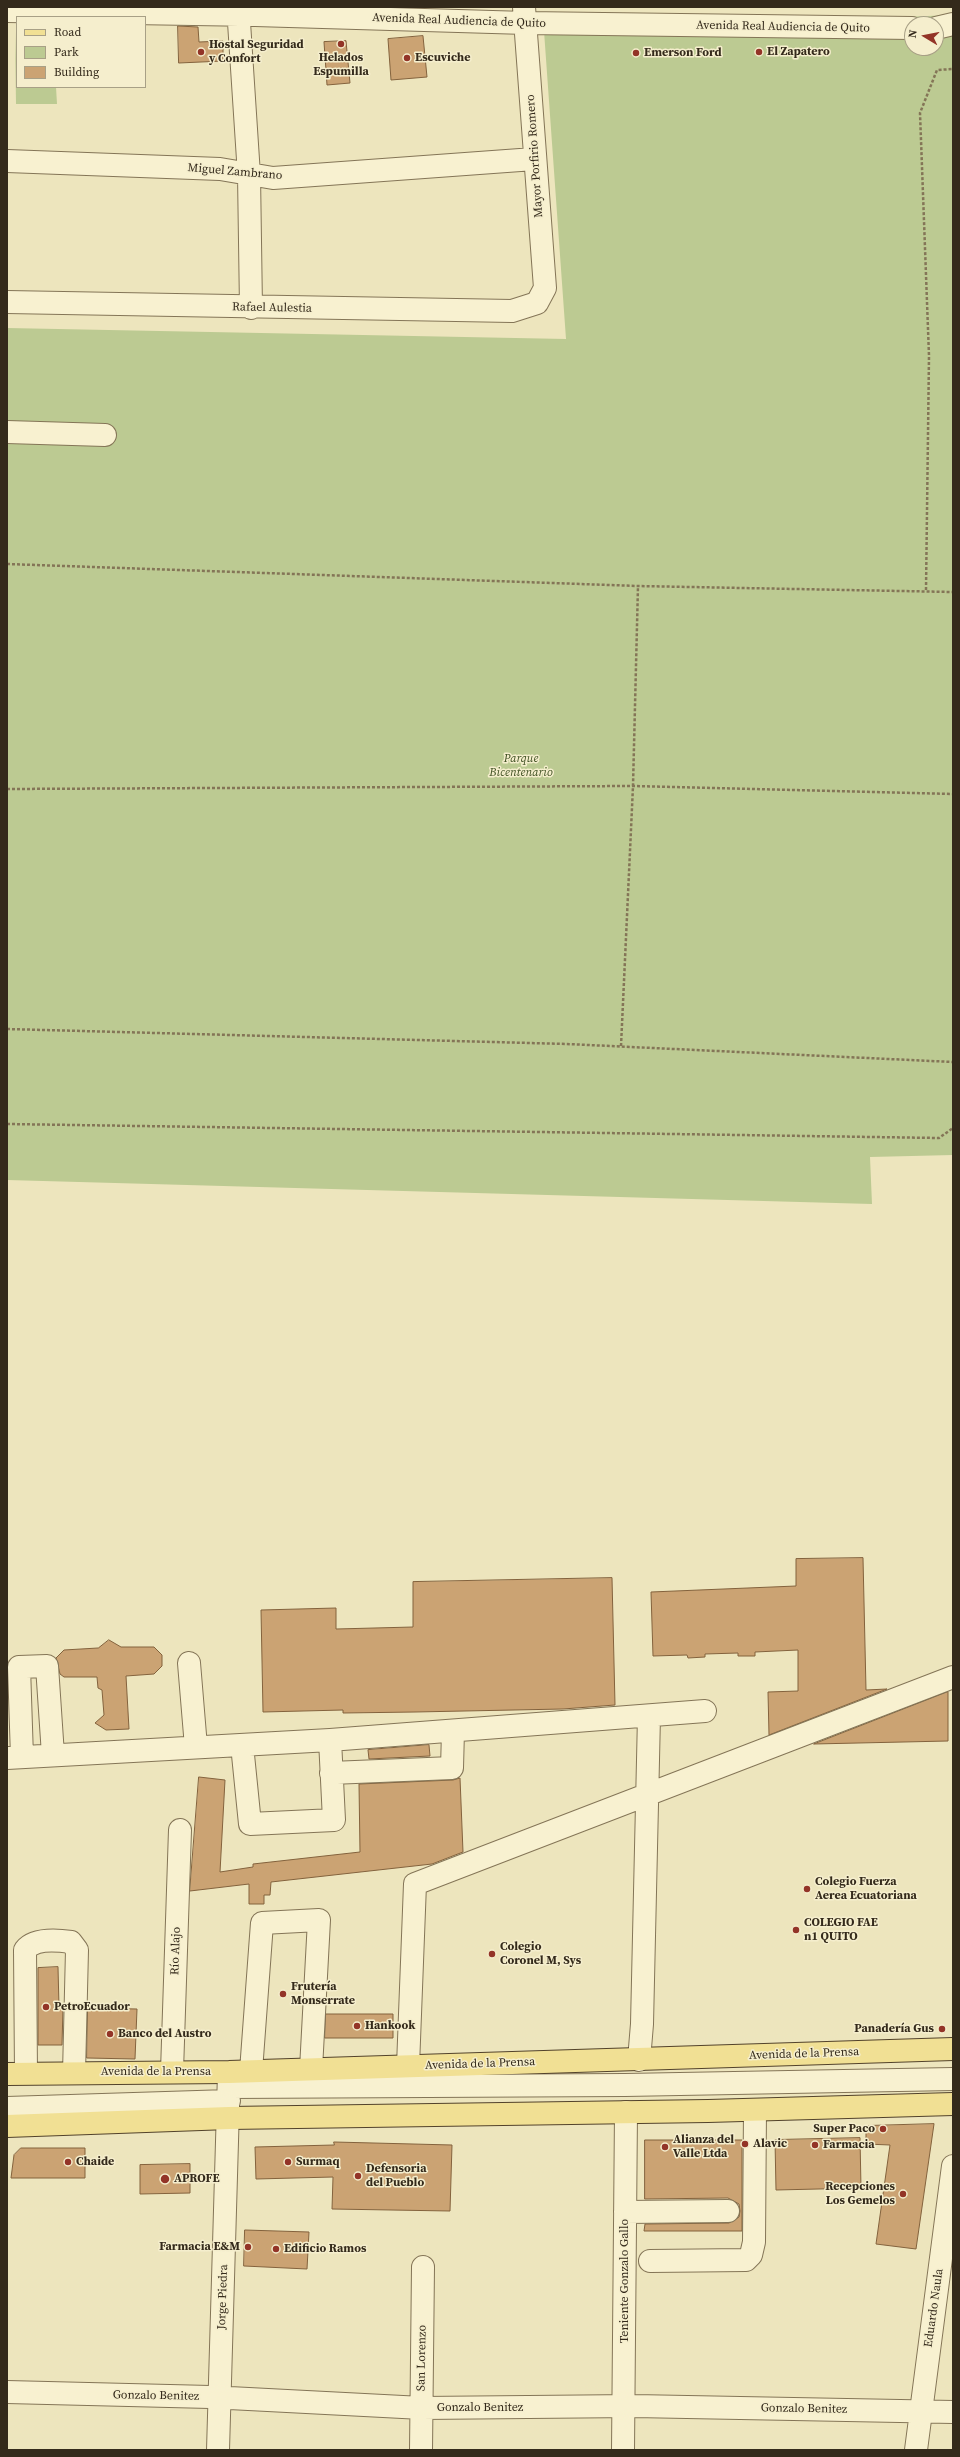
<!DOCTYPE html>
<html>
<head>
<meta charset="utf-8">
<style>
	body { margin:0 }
	#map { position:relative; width:960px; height:2457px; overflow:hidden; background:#ede5bd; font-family:"Source Serif 4",serif }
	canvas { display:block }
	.frame { position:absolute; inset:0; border:8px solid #342a1b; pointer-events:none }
	.legend { position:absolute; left:16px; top:16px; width:130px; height:72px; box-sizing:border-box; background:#f5eecd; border:1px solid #a8a086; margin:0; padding:5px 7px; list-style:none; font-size:12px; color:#342a1b }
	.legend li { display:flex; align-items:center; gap:8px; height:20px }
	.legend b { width:20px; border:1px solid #a8a086 }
	.north { position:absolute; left:904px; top:16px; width:40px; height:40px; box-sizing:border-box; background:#f5eecd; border:1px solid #a8a086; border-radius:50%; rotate:280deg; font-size:11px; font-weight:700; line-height:16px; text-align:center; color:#342a1b }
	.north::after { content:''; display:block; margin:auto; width:14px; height:18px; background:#933427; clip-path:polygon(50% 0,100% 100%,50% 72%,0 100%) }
</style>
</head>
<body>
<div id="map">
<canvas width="960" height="2457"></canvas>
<div class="frame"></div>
<ul class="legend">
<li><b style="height:5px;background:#f1e094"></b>Road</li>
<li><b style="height:11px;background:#bcca92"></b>Park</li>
<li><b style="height:11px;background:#cba373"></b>Building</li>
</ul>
<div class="north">N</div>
</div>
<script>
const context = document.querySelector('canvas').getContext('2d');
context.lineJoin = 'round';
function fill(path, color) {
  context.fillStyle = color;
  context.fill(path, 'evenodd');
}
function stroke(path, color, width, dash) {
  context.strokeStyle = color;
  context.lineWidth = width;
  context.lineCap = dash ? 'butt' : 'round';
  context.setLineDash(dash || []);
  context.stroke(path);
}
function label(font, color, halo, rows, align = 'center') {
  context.font = font + ' "Source Serif 4",serif';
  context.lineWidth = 3;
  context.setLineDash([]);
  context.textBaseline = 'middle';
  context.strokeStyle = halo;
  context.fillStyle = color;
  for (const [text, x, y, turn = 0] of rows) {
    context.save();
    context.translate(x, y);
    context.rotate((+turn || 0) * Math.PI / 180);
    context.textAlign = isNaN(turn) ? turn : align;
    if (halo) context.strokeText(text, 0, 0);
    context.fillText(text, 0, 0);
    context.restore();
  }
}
const green = new Path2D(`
	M953 15V1155L870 1157 872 1204 7 1180V328L566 339 544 31ZM912 24H936V48H912Z
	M15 31 17 87H56L57 104H16Z`);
const building = new Path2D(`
	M178 26 198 27 199 42 223 41V61L179 63Z
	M423 36 427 77 391 80 388 39Z
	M346 41 350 83 327 85 324 42Z
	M863 1558 866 1690 887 1689 769 1735 768 1692 798 1691V1650L755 1652V1656H738V1653L705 1654V1657L688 1658 687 1655 653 1656 651 1592 796 1586V1559Z
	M612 1578 615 1705 563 1709 415 1712 343 1713V1710L263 1712 261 1610 336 1608V1629L413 1627V1582Z
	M109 1640 121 1647H154L162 1655V1666L154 1674 126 1676 129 1729 106 1730 95 1723 104 1715 102 1690 98 1688 97 1677H64L60 1674 56 1658 64 1650 98 1648Z
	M948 1692V1741L814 1744Z
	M429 1745 430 1756 369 1759 368 1750Z
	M199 1777 225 1780 220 1872 253 1867V1864L360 1852 359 1784 453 1780 460 1778 463 1852 432 1864 271 1882 270 1895H264V1904H249V1884L190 1891Z
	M58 1967 59 2007H63L62 2045H38V1968Z
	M88 2008 137 2009 135 2059 87 2058Z
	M326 2014H393V2038H325Z
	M934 2124 916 2249 876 2244 890 2145 866 2144V2126Z
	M860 2138 861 2188 776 2190 775 2140Z
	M645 2140H742V2231H644L645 2224 729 2223 739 2217 740 2211 739 2204 728 2198 645 2199Z
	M334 2142 452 2145 450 2211 332 2209 333 2177 256 2179 255 2147 334 2145Z
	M21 2148H85V2178H11L14 2155Z
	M190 2164V2193L140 2194V2165Z
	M245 2230 309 2232 307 2269 244 2266Z`);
const path = new Path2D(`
	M7 564 638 586 953 592
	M926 590 929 356 920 113 937 70 953 69
	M7 789 633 786 953 794
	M7 1029 567 1044 953 1062
	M621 1046 633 786 638 586
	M7 1124 939 1138 953 1128`);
const minor = new Path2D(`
	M238 7 249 175 251 308
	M7 11 255 15 526 23 912 28
	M936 28 953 24
	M7 161 220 169 273 178 534 159
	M7 302 512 311 537 303 545 288 524 7
	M7 432 105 435
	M189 1663 196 1747
	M242 1745 250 1824 334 1820 330 1740
	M22 1757 19 1667 47 1666 53 1755
	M7 1758 330 1740 705 1711
	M331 1773 452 1768 453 1731
	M639 2060 642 2024 649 1716
	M408 2066 415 1884 953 1677
	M172 2071 180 1830
	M251 2071 262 1923 319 1920 311 2069
	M26 2073 25 1950C34 1938 57 1940 71 1942L77 1950 74 2073
	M229 2087 625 2085 953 2079
	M7 2108 229 2101
	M625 2212 728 2211
	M650 2261 746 2260 751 2255 754 2242 755 2110
	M7 2392 210 2397 422 2408 634 2406 953 2412
	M218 2450 229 2073
	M421 2450 423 2267
	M623 2450 626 2112
	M916 2450 953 2166`);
const major = new Path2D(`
	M7 2074 229 2072 953 2049
	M7 2126 229 2118 708 2111 953 2104`);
const markers = [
	[341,44,4,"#933427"],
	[201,52,4,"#933427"],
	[759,52,4,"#933427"],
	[636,53,4,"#933427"],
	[407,58,4,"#933427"],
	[807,1889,4,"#933427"],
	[796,1930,4,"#933427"],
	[492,1954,4,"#933427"],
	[283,1994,4,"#933427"],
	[46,2007,4,"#933427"],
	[357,2026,4,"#933427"],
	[942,2029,4,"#933427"],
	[110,2034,4,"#933427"],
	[883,2129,4,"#933427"],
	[745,2144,4,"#933427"],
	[815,2145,4,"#933427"],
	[665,2147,4,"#933427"],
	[68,2162,4,"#933427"],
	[288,2162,4,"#933427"],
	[358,2176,4,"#933427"],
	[165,2179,5,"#933427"],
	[903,2194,4,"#933427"],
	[248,2247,4,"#933427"],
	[276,2249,4,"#933427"]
];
const streetNames = [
	["Avenida Real Audiencia de Quito",459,21,2],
	["Avenida Real Audiencia de Quito",783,27,1],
	["Mayor Porfirio Romero",535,156,-94],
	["Miguel Zambrano",235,172,5],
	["Rafael Aulestia",272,308,1],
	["Río Alajo",176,1951,-88],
	["Avenida de la Prensa",804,2054,-2],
	["Avenida de la Prensa",480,2064,-2],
	["Avenida de la Prensa",156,2072],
	["Teniente Gonzalo Gallo",625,2281,-90],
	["Jorge Piedra",223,2297,-88],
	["Eduardo Naula",934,2308,-82],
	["San Lorenzo",422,2358,-89],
	["Gonzalo Benitez",156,2396,1],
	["Gonzalo Benitez",480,2408],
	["Gonzalo Benitez",804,2409,1]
];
const poiNames = [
	["Hostal Seguridad",209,45],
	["y Confort",209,59],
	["El Zapatero",767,52],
	["Emerson Ford",644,53],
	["Helados",341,58,"center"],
	["Espumilla",341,72,"center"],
	["Escuviche",415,58],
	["Colegio Fuerza",815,1882],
	["Aerea Ecuatoriana",815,1896],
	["COLEGIO FAE",804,1923],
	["n1 QUITO",804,1937],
	["Colegio",500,1947],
	["Coronel M, Sys",500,1961],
	["Frutería",291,1987],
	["Monserrate",291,2001],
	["PetroEcuador",54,2007],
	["Hankook",365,2026],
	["Panadería Gus",934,2029,"right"],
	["Banco del Austro",118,2034],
	["Super Paco",875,2129,"right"],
	["Alianza del",673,2140],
	["Valle Ltda",673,2154],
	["Alavic",753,2144],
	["Farmacia",823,2145],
	["Chaide",76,2162],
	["Surmaq",296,2162],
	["Defensoria",366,2169],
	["del Pueblo",366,2183],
	["APROFE",174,2179],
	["Recepciones",895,2187,"right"],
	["Los Gemelos",895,2201,"right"],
	["Farmacia E&M",240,2247,"right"],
	["Edificio Ramos",284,2249]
];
const parkNames = [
	["Parque",521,759],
	["Bicentenario",521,773]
];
fill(green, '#bcca92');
fill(building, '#cba373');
stroke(building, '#83623d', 1);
stroke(minor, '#847557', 24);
stroke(major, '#52422b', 24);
stroke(path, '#847557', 2.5, [3, 2]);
stroke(minor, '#f8f1d0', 22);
stroke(major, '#f1e094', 22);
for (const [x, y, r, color] of markers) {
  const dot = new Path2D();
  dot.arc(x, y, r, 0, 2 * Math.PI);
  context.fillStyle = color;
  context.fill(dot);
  stroke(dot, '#f5eecd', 1.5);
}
label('12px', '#342a1b', '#f5eecd', streetNames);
label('bold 12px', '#342a1b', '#f5eecd', poiNames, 'left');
label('italic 12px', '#3f5022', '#f5eecd', parkNames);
</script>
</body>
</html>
